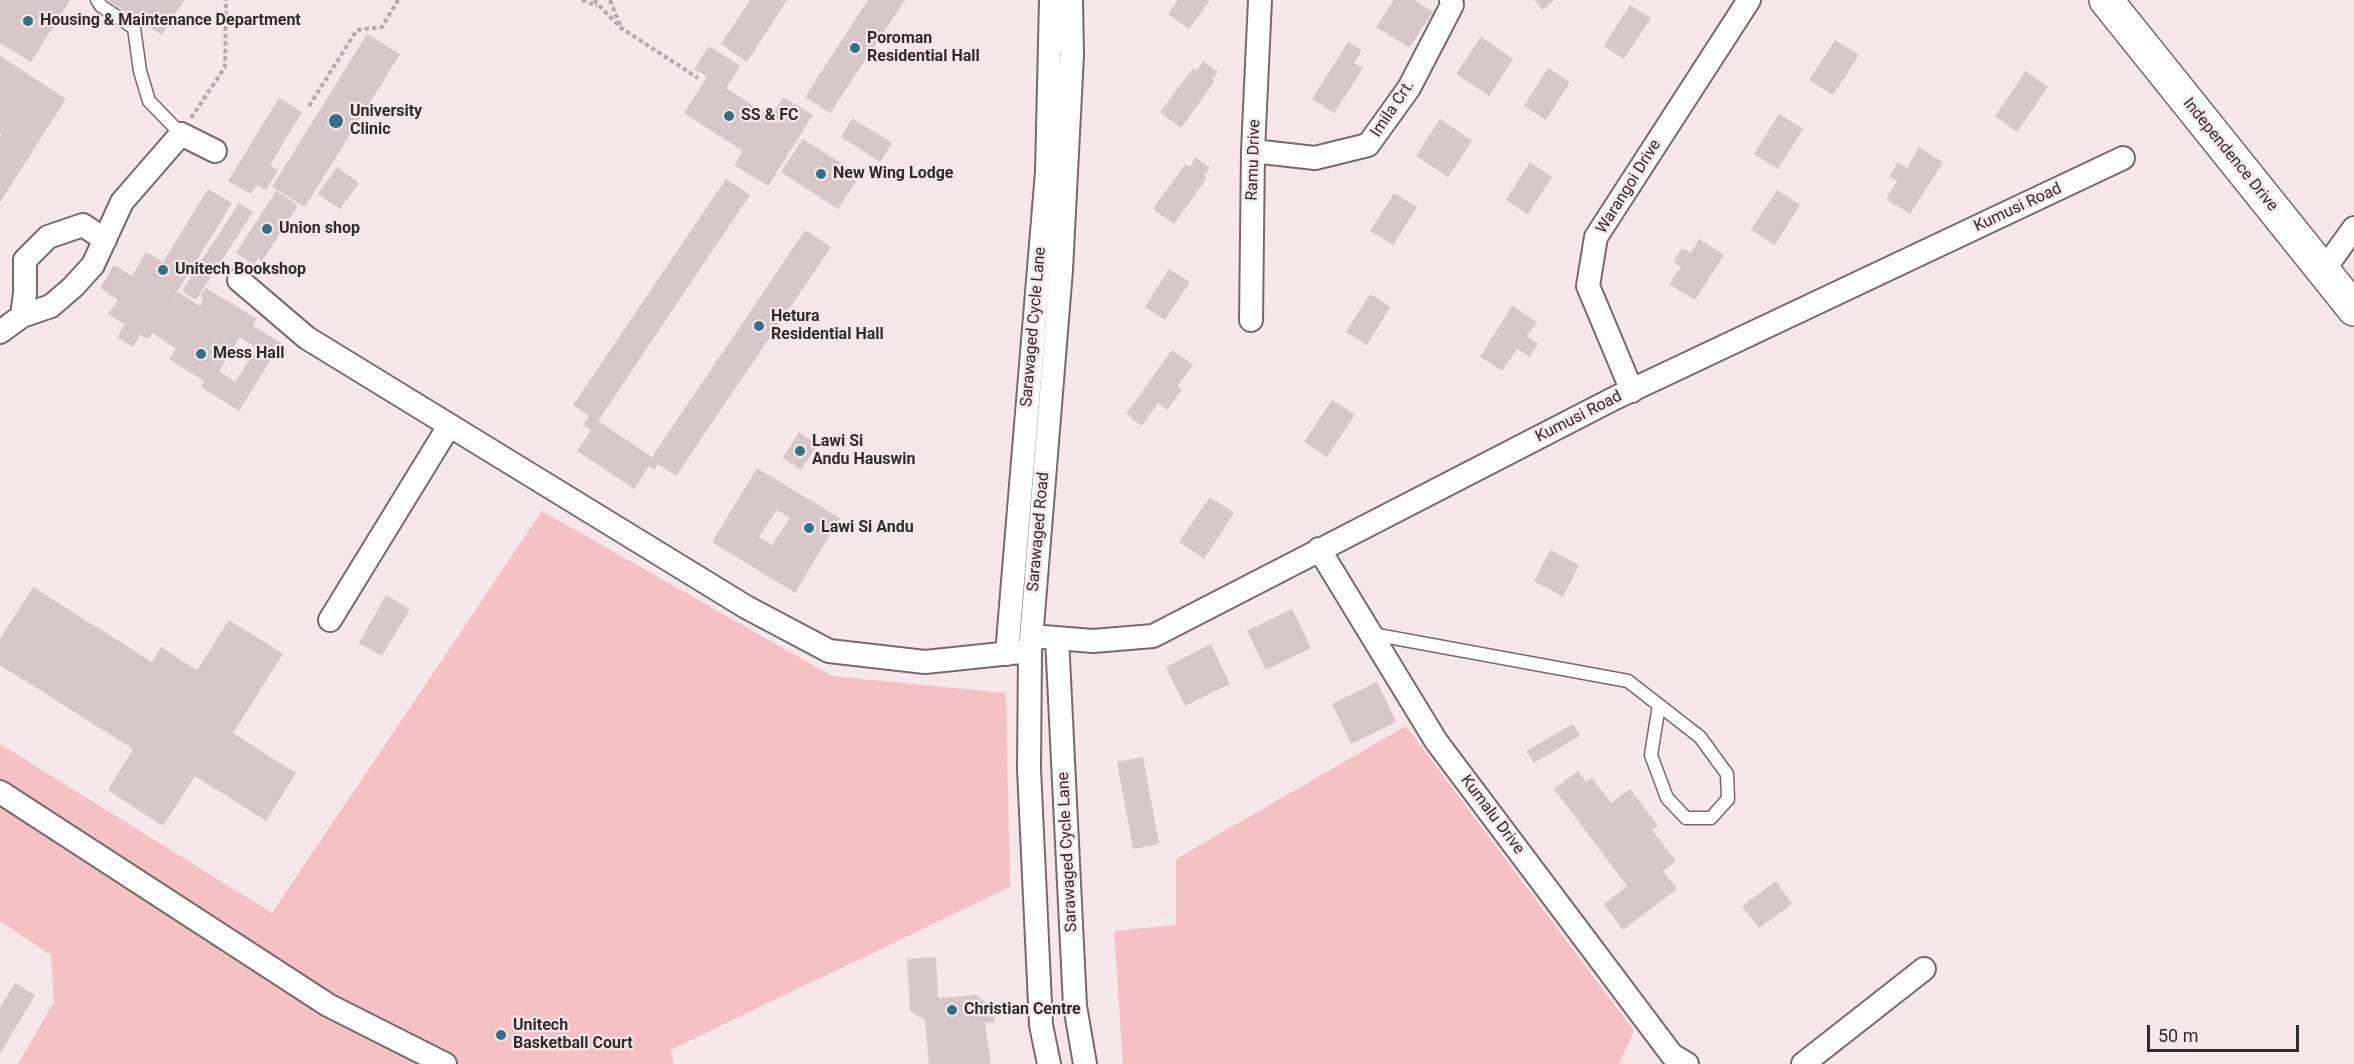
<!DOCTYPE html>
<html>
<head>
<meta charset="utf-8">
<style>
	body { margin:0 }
	#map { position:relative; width:2354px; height:1064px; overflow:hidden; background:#f8e7e8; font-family:Roboto,sans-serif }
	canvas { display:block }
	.scale { position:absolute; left:2147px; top:1025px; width:152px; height:27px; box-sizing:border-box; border:3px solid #312b2b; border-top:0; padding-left:8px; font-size:18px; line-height:21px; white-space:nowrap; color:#312b2b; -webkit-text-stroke:4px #f8e7e8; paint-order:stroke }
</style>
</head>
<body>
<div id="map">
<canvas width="2354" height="1064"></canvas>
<div class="scale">50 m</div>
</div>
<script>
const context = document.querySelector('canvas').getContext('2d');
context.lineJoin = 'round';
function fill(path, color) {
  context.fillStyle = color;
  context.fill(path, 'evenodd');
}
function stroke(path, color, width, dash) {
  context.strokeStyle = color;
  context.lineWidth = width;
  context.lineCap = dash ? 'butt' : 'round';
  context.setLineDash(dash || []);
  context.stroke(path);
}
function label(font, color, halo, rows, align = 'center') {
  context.font = font + ' Roboto,sans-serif';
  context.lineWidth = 4.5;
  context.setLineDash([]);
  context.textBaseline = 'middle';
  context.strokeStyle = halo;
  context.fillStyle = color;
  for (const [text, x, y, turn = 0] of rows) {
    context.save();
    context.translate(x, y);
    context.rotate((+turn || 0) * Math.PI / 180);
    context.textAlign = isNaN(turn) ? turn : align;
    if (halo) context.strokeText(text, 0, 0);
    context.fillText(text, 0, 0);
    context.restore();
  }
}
const green = new Path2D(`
	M542 511 832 676 1006 693 1010 887 670 1050 674 1064H18L54 1002 51 955 0 921V744L272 913Z
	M1406 726 1634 1031 1619 1064H1123L1114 931 1176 925V859Z`);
const building = new Path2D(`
	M0 0H70L31 62 0 43Z
	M107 0H184L162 35Z
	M750 0H787L747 62 721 44Z
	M868 0H905L830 113 805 97Z
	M1178 0H1210L1189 29 1168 14Z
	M1394 0H1415L1433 12 1409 48 1376 27Z
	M1534 0H1555L1542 10Z
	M1630 5 1651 18 1624 59 1604 46Z
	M367 34 400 54 305 207 272 187Z
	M1481 37 1513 59 1489 96 1456 74Z
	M1835 40 1859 55 1833 95 1809 80Z
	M1348 42 1362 50 1354 63 1363 68 1334 113 1312 99Z
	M709 46 740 66 726 88 771 117 783 97 813 115 768 186 734 165 743 151 684 113 707 77 694 69Z
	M0 56 66 99 0 202V137L2 134 0 133Z
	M1203 61 1218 72 1212 80 1214 82 1181 128 1160 112 1193 68 1197 71Z
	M1548 68 1570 82 1546 120 1524 106Z
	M2026 71 2048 87 2017 132 1995 116Z
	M279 98 302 112 270 165 278 170 266 190 257 185 251 194 228 181Z
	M1779 114 1803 129 1778 169 1754 154Z
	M852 118 892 143 880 162 841 137Z
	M1440 119 1472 141 1448 177 1416 156Z
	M803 139 860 175 838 209 781 172Z
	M1919 147 1943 162 1910 214 1886 199 1897 181 1889 177 1898 162 1907 168Z
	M1196 157 1210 168 1204 176 1207 178 1174 224 1153 209 1185 164 1190 167Z
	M1530 162 1552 177 1528 214 1506 200Z
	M337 167 359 183 340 209 318 194Z
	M726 179 750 195 598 421 652 457 805 230 831 247 676 476 658 464 654 470 649 466 634 489 577 451 591 430 583 425 589 416 573 405Z
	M208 189 232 203 171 302 178 292 200 306 204 298 200 296 206 288 257 319 253 326 281 343 239 411 201 387 204 381 169 359 176 349 152 333 148 339 140 335 133 347 117 337 125 324 108 314 118 300 100 288 114 265 132 276 146 252 163 262ZM240 337 257 348 235 382 219 371Z
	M1777 190 1800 205 1775 245 1751 230Z
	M276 191 298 205 262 261 258 258 254 265 236 253Z
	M1394 193 1417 207 1393 245 1370 231Z
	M239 203 253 212 196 300 182 291Z
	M1699 239 1724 255 1695 300 1669 284 1681 267 1673 262 1682 248 1691 253Z
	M1169 269 1190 282 1165 320 1145 307Z
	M1370 294 1390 307 1367 345 1346 332Z
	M1512 306 1537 322 1527 336 1538 343 1530 357 1517 349 1502 371 1480 357Z
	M1172 350 1193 365 1177 386 1182 389 1167 410 1158 403 1142 426 1126 414Z
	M1332 400 1355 415 1327 457 1304 442Z
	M799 432 818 444 801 470 783 458Z
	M757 468 840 518 795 593 712 542ZM777 510 790 518 772 545 759 537Z
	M1210 497 1234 513 1204 559 1179 542Z
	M1550 550 1579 565 1563 597 1534 581Z
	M33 587 152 662 161 647 197 670 229 620 283 654 233 733 296 773 266 821 195 776 163 826 108 790 133 749 0 665V639Z
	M386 595 410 609 382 656 359 643Z
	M1292 609 1311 648 1266 670 1247 631Z
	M1211 644 1230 684 1185 706 1166 667Z
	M1377 682 1396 722 1351 744 1332 704Z
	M1573 724 1580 736 1534 763 1526 751Z
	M1143 757 1159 844 1133 849 1117 762Z
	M1578 771 1586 782 1592 778 1611 803 1630 789 1658 826 1652 830 1676 861 1663 871 1677 889 1623 930 1604 904 1627 886 1554 789Z
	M1776 881 1792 904 1759 928 1742 906Z
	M936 957 938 998 976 995 994 1009 995 1022 985 1023 991 1064H929L925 1020 910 1011 907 959Z
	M15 983 35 995 0 1054V1008Z`);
const path = new Path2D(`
	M582 0 597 6
	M594 0 621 28 698 78
	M610 0 620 25
	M309 106 357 30 382 27 398 0
	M191 118 225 67 226 0`);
const service = new Path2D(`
	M97 0 101 6 134 28 140 71 149 101 181 134
	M1372 634 1628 681 1700 737 1727 774 1728 799 1711 818H1686L1667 798 1651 755 1659 705`);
const minor = new Path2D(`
	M1253 151 1315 158 1368 145 1409 88 1452 5 1451 0
	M2323 271 2354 228
	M239 280 307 338 746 607 829 651 925 662 1030 651
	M22 316 25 293V260L48 237 83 225 105 240
	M1251 320 1253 151 1260 0
	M0 332 22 316 51 306 73 287 93 265 122 202 181 134 215 151
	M1632 391 1588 286 1596 237 1749 0
	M1319 549 1436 741 1672 1055 1687 1064
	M330 620 449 426
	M1031 636 1093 641 1153 636 1615 398 2123 158
	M1057 638 1075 1006 1085 1064
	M1007 654 1047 172 1051 0
	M0 792 328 1005 445 1064
	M1049 1064 1041 1025 1029 769 1030 651 1061 270 1072 55 1071 0
	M1803 1064 1924 969`);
const secondary = new Path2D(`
	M2106 0 2354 309`);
const markers = [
	[28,21,6,"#317085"],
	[855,48,6,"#317085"],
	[729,116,6,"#317085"],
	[336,121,8,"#317085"],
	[821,174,6,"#317085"],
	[267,229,6,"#317085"],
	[163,270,6,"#317085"],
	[759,326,6,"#317085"],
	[201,354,6,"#317085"],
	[800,451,6,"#317085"],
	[809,528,6,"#317085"],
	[952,1010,6,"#317085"],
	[501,1035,6,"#317085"]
];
const poiNames = [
	["Housing & Maintenance Department",40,21],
	["Poroman",867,39],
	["Residential Hall",867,57],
	["University",350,112],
	["Clinic",350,130],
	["SS & FC",741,116],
	["New Wing Lodge",833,174],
	["Union shop",279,229],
	["Unitech Bookshop",175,270],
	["Hetura",771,317],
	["Residential Hall",771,335],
	["Mess Hall",213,354],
	["Lawi Si",812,442],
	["Andu Hauswin",812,460],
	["Lawi Si Andu",821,528],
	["Christian Centre",964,1010],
	["Unitech",513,1026],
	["Basketball Court",513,1044]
];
const streetNames = [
	["Imila Crt.",1393,109,-56],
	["Independence Drive",2230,155,51],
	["Ramu Drive",1254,160,-88],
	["Warangoi Drive",1629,187,-58],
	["Kumusi Road",2018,208,-25],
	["Sarawaged Cycle Lane",1034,327,-85],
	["Kumusi Road",1579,417,-27],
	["Sarawaged Road",1039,532,-85],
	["Kumalu Drive",1492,815,53],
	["Sarawaged Cycle Lane",1068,852,-93]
];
fill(green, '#f6c1c5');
fill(building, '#d8c7c8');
stroke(service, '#78696a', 15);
stroke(minor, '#78696a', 26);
stroke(secondary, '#78696a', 36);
stroke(path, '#b7aaab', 4, [4.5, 3]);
stroke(service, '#fff', 12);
stroke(minor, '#fff', 22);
stroke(secondary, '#fff', 33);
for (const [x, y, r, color] of markers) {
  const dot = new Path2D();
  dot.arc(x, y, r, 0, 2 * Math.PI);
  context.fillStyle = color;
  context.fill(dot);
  stroke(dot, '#f8e7e8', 2);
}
label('bold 16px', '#312b2b', '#f8e7e8', poiNames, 'left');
label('16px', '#312b2b', '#f8e7e8', streetNames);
</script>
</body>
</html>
